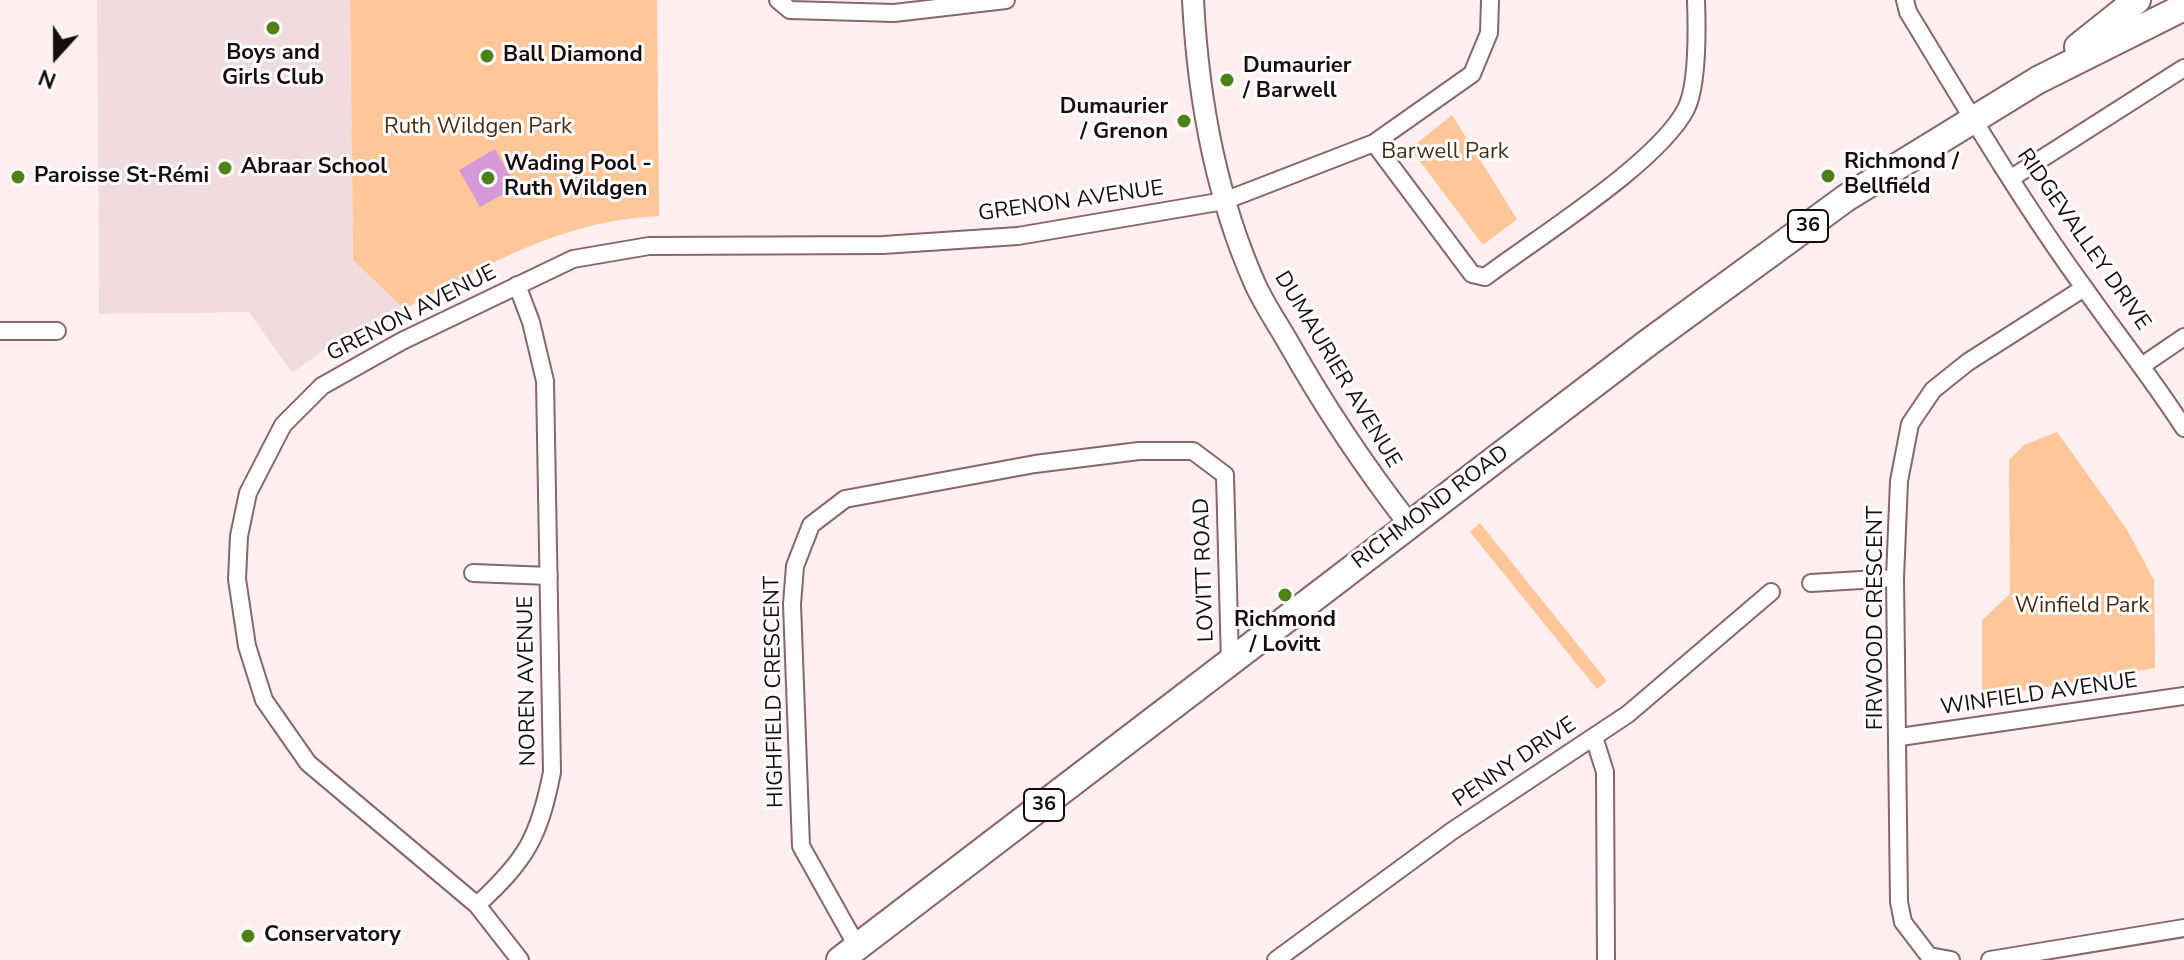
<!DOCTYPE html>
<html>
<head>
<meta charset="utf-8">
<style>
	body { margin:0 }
	#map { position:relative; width:2184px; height:960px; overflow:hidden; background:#ffeff0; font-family:"Nunito Sans",sans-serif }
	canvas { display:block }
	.north { position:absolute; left:16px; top:16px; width:80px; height:80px; -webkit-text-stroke:6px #fff; paint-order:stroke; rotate:201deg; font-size:22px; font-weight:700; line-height:32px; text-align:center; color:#190c0d }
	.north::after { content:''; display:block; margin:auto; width:28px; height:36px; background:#190c0d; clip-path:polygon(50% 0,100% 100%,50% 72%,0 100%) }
</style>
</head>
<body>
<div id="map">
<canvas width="2184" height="960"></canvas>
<div class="north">N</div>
</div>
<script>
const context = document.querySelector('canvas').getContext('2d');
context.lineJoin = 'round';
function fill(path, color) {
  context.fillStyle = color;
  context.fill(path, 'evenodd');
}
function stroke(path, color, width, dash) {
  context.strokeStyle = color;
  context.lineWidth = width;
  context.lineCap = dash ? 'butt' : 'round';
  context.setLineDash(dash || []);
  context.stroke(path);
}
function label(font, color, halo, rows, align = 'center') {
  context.font = font + ' "Nunito Sans",sans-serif';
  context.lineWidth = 6;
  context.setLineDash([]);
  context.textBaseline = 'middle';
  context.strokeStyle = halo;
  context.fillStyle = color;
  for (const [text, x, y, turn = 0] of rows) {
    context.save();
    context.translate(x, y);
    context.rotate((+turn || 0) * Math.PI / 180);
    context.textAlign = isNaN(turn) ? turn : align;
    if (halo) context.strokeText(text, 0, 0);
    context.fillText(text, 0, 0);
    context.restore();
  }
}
const built = new Path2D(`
	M97 0H350L353 260 404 309 340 338 292 373 249 312 99 314Z`);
const green = new Path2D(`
	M350 0H657L659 216C560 221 490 264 404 309L353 260Z
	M1452 115 1517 219 1483 245 1415 155 1417 143Z
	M2057 432 2126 528 2154 580 2155 668 1982 698V620L2010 594 2009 460 2024 445Z
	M1480 523 1607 681 1597 689 1470 532Z`);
const water = new Path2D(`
	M495 149 516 187 480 207 459 170Z`);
const minor = new Path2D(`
	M778 0 790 10 894 13 1006 0
	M1905 0 1908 12C1964 104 2022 203 2085 289 2118 336 2153 380 2184 428
	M1374 143 1472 274 1485 277C1538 237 1658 163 1686 109 1698 85 1697 28 1696 0
	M2013 177 2184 68
	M0 331H57
	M2143 365 2184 337
	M473 573 549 576
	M1811 583 1895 578
	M1594 737 1605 772 1606 960
	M1900 737 2184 696
	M477 905C526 860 539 838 552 772L545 381 531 322 517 285
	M857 946 801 846 792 604 795 566 811 525 845 499 1035 464 1139 451H1193L1225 475 1230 663
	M520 960 477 905 308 763 264 700 247 646 237 579 239 536 248 493 283 425 322 386 402 341 573 259 649 246 883 245 1018 236 1224 201 1374 143 1472 74 1489 33 1490 0
	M1276 960 1452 831 1628 714 1771 592
	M1951 960 1929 956 1903 922 1899 902 1895 578 1899 481 1910 424 1933 390 1968 362 2084 288
	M1990 960 2184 928`);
const tertiary = new Path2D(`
	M1193 0C1198 97 1215 194 1255 284 1264 304 1277 323 1288 342 1324 406 1364 466 1409 524`);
const primary = new Path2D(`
	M2078 47 2137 0
	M840 960 1649 342 1846 198 2038 80 2184 7`);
const markers = [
	[273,28,8,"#4e8218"],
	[487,56,8,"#4e8218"],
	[1227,80,8,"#4e8218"],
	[1184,121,8,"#4e8218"],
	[225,168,8,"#4e8218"],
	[1828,176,8,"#4e8218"],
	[18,177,8,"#4e8218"],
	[488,178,8,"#4e8218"],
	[1285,595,8,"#4e8218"],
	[248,936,8,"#4e8218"]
];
const shields = [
	[1808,226,40],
	[1044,805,40]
];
const shieldNames = [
	["36",1808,226],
	["36",1044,805]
];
const poiNames = [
	["Boys and",273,54,"center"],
	["Girls Club",273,79,"center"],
	["Ball Diamond",503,56],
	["Dumaurier",1243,67],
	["/ Barwell",1243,92],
	["Dumaurier",1168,108,"right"],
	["/ Grenon",1168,133,"right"],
	["Richmond /",1844,163],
	["Bellfield",1844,188],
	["Wading Pool -",504,165],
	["Ruth Wildgen",504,190],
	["Abraar School",241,168],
	["Paroisse St-Rémi",34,177],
	["Richmond",1285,621,"center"],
	["/ Lovitt",1285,646,"center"],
	["Conservatory",264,936]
];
const parkNames = [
	["Ruth Wildgen Park",478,128],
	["Barwell Park",1445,153],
	["Winfield Park",2082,607]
];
const streetNames = [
	["GRENON AVENUE",1071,202,-8],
	["RIDGEVALLEY DRIVE",2083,240,55],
	["GRENON AVENUE",412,314,-27],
	["DUMAURIER AVENUE",1337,370,59],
	["RICHMOND ROAD",1431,508,-37],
	["LOVITT ROAD",1205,570,-92],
	["FIRWOOD CRESCENT",1877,618,-90],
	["NOREN AVENUE",528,681,-91],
	["HIGHFIELD CRESCENT",775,692,-91],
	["WINFIELD AVENUE",2039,695,-8],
	["PENNY DRIVE",1515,763,-34]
];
fill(built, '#f0dcde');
fill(green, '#fec799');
fill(water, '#d598d8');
stroke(minor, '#886669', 20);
stroke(tertiary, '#886669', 24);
stroke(primary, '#886669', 30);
stroke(minor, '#fff', 16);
stroke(tertiary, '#fff', 20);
stroke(primary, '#fff', 26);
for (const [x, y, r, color] of markers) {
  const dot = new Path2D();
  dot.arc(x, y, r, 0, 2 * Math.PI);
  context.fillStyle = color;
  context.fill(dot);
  stroke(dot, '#fff', 3);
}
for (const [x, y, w] of shields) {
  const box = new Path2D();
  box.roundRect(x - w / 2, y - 16, w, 32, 6);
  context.fillStyle = '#fff';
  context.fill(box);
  stroke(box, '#190c0d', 2);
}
label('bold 20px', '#190c0d', null, shieldNames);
label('bold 22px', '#190c0d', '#fff', poiNames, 'left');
label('22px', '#4a2d13', '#fff', parkNames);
label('22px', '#190c0d', '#fff', streetNames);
</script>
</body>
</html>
